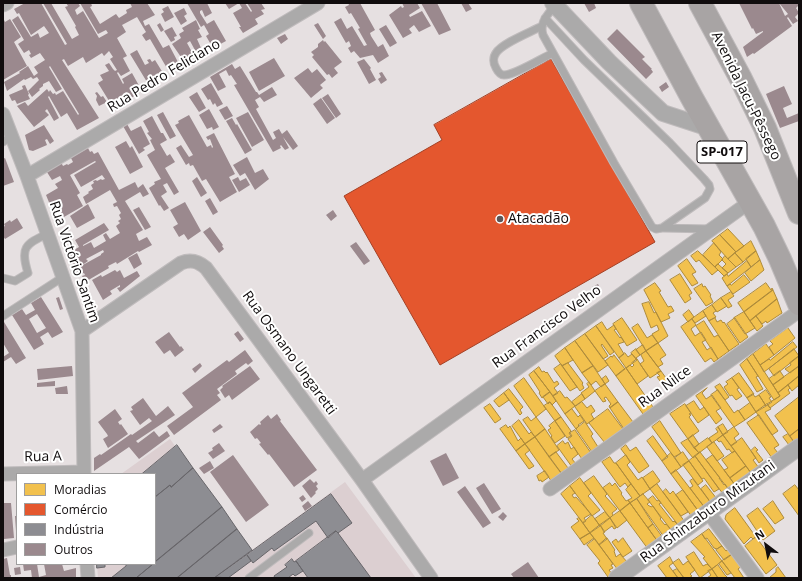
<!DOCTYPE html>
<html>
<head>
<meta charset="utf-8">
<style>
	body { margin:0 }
	#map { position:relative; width:802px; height:581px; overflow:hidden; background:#e6e0e1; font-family:"Open Sans",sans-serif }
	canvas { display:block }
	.frame { position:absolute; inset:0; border:4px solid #100c0d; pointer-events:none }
	.legend { position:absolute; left:16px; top:473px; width:140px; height:92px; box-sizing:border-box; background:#fff; border:1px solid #9f9e9e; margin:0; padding:5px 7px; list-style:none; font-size:12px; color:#100c0d }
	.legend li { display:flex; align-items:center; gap:8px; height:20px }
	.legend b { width:20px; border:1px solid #9f9e9e }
	.north { position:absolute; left:746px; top:525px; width:40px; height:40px; -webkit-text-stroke:3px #fff; paint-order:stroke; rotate:328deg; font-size:11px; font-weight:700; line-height:16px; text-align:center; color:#100c0d }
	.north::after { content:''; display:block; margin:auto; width:14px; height:18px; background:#100c0d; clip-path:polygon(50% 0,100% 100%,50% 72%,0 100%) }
</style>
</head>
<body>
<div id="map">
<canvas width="802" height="581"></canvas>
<div class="frame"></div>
<ul class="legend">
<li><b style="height:11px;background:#f2c14e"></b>Moradias</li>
<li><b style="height:11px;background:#e4572e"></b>Comércio</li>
<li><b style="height:11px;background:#8d8d92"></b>Indústria</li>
<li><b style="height:11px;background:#9b898e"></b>Outros</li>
</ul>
<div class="north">N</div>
</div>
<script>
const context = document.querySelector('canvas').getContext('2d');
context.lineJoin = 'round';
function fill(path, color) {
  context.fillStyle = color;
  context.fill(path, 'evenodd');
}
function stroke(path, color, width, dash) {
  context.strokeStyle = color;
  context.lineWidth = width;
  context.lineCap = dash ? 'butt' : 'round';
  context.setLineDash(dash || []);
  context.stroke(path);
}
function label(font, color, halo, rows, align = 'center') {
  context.font = font + ' "Open Sans",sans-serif';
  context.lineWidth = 4;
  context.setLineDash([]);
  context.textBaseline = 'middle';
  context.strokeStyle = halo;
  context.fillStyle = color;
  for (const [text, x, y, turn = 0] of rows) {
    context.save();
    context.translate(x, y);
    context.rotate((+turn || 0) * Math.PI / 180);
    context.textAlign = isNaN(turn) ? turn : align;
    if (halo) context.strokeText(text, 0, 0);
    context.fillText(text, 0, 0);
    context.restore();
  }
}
const built = new Path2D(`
	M170 439 252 550 345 482 416 578H98L97 564H155V474H121Z`);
const homes = new Path2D(`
	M728 229 744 246 736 252 720 235Z
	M720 235 736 252 728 259 712 241Z
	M751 241 756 251 743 262 735 253Z
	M714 243 721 252 719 255 723 259 715 267 703 255Z
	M698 251 718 270 712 275 699 260 696 262 691 256Z
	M756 251 760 260 751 267 746 259Z
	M735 253 743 262 736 267 728 259Z
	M725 256 736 267 728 273 722 268 726 264 722 260Z
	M687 259 696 272 692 274 698 283 692 286 678 266Z
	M760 260 764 270 751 281 745 273Z
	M747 261 751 267 727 286 722 278 727 274 728 276Z
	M718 264 728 273 724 276 715 267Z
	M680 274 692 293 689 295 691 299 685 303 670 280Z
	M744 275 750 282 733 294 727 286 730 284 731 285Z
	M655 283 661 291 659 292 668 307 671 306 674 311 668 314 670 318 661 322 644 290Z
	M766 283 771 290 772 288 773 290 744 312 738 303Z
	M702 284 703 287 705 286 711 295 710 296 713 302 706 306 694 289Z
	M773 290 777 299 750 321 744 312Z
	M731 292 734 296 728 300 732 306 728 308 721 298Z
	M721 298 727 306 717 312 712 305Z
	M777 299 782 313 767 323 766 321 762 324 756 316Z
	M649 302 654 313 656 312 668 336 658 343 652 334 659 330 657 325 651 328 642 304Z
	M712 305 716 311 713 313 716 317 709 321 703 311Z
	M689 310 694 317 688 322 683 315Z
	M703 311 706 316 695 323 692 319Z
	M744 312 755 328 745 334 734 318Z
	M756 316 763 326 757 331 750 321Z
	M622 318 637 340 627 346 613 324Z
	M715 318 717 322 721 320 723 323 724 322 739 344 729 351 709 321Z
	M735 318 748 337 740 343 727 324Z
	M692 319 696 325 691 329 695 336 701 332 706 340 702 342 707 350 711 347 718 359 714 362 711 358 705 362 681 327Z
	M704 321 714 337 718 335 729 351 718 359 696 326Z
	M602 322 607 330 614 325 616 329 614 330 620 338 621 337 624 342 618 344 624 354 619 358 596 326Z
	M638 324 647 338 652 335 658 343 646 351 632 328Z
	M596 326 614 352 610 355 602 344 601 345 608 356 603 359 585 334Z
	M788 328 795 338 774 355 769 347 773 344 770 341Z
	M585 334 608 365 598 372 575 341Z
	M575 341 593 366 582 373 565 348Z
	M793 342 797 347 764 372 760 365 769 359 770 360Z
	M658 343 666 355 660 359 663 364 658 367 646 351Z
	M766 344 774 355 760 365 753 354Z
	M643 345 646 351 640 355 636 350Z
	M565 348 573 360 562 366 555 356Z
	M636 349 640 355 636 358 637 360 631 353Z
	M794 349 799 356 774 376 769 369Z
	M646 351 661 371 650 378 640 364 644 361 641 355Z
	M625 353 628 357 632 354 637 360 626 368 619 358Z
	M753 354 780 396 774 400 747 359Z
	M614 355 625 369 616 376 605 361 611 356 612 357Z
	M799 356V366L790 373 785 369 791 365 790 363Z
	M637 359 648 376 637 384 626 368 630 365 632 367 634 365 632 363Z
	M747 359 758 376 756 377 763 389 757 392 740 365Z
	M568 363 583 383 582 384 584 388 580 391 562 366Z
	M561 364 577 387 570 391 554 369Z
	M593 366 605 384 601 387 596 381 591 385 582 373Z
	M539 367 542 372 544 371 546 373 547 372 554 383 557 381 559 384 554 388 558 393 553 396 534 371Z
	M798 367 799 369V376L778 393 773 385Z
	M626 368 653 407 643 414 616 376Z
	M534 371 550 392 542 398 539 393 540 392 529 375Z
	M661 371 671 385 666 389 657 377 660 376 657 373Z
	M780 371 784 377 773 385 769 379Z
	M739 373 754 394 747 398 732 378Z
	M606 376 609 381 605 384 602 379Z
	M799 376V385L792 391 788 385Z
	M524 378 546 409 536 417 514 386Z
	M732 378 739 388 737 389 738 391 742 396 736 400 732 395 730 396 724 387 728 384 726 382Z
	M589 382 595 391 585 399 581 393 589 387 587 384Z
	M605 384 618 402 610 408 609 406 611 404 606 397 604 398 606 401 603 402 595 391Z
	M720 384 729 397 725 400 715 387Z
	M788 385 790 388 788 390 790 393 770 408 767 404 780 396 778 393Z
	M707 388 702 393 706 399 712 395 721 408 716 411 722 419 716 424 696 396Z
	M509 389 523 407 520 410 522 413 520 415 504 393Z
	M718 390 734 413 738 410 745 420 734 427 711 395Z
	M766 390 771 397 769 398 772 402 766 406 759 395Z
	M560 391 565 398 567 397 575 406 565 414 553 396Z
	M550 392 556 401 552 405 550 402 548 404 543 397Z
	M504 393 509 400 499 407 494 401Z
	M582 394 585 399 575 406 572 402Z
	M753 394 755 397 759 395 766 406 756 412 747 398Z
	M799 397V429L790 436 775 416Z
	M694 401 700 410 704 407 709 415 698 423 686 406Z
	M550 402 561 417 555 421 544 406Z
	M582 402 587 408 591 405 595 411 591 414 594 419 587 424 575 407Z
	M618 402 633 422 624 429 610 408Z
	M750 403 756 412 745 420 739 411Z
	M490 404 501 419 495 423 484 408Z
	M685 404 691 413 689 414 691 415 689 417 699 431 688 439 670 414Z
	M767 404 771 409 765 412 778 431 772 435 756 412Z
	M572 409 578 417 580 415 584 421 578 425 579 426 576 429 565 414Z
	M608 409 623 429 605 443 589 423Z
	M759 415 779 445 774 448 778 453 772 458 747 423Z
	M528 417 531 421 536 417 545 429 535 437 523 420Z
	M561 417 571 431 569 433 571 436 567 438 555 421Z
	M519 420 529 434 531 432 535 437 525 444 512 426Z
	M555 421 565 436 555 443 551 437 552 436 548 430 551 428 549 426Z
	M660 421 681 453 674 457 652 427Z
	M585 422 593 434 591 436 598 447 592 452 576 429Z
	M723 424 728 432 723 435 718 427Z
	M506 425 508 428 510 426 518 441 521 438 525 444 516 451 500 429Z
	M718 427 723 435 712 443 709 438 718 432 716 429Z
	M734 427 739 434 734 438 737 442 731 446 723 435Z
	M545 429 559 450 549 457 535 437Z
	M799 429V438L794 442 790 436Z
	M575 430 591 453 582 459 568 439 572 436 570 433Z
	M788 434 794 442 789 445 783 437Z
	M693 435 699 444 694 448 688 439Z
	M723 435 735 451 732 453 729 449 727 450 721 441 719 442 717 440Z
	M653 436 668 457 662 461 647 441Z
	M535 437 562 474 552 482 525 444Z
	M708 438 712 443 699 453 694 448Z
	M742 438 756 458 753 460 759 468 751 473 731 446Z
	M688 439 699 453 693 458 681 443Z
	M563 441 565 444 568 442 571 449 574 447 578 454 572 459 576 464 572 467 557 446Z
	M714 442 724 456 717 461 707 447Z
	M525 444 530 450 525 454 534 466 529 469 516 451Z
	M626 445 630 451 636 447 649 466 639 473 621 449Z
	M755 447 758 450 756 451 763 460 759 463 751 451Z
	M735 451 746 466 730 478 724 470 728 468 722 460Z
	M556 452 568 468 561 473 549 457Z
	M683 452 689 461 681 467 675 458Z
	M700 452 720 478H719L724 485 725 484 729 490 723 494 695 456Z
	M671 453 681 467 671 474 662 461Z
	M626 455 630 462 627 465 638 480 642 477 650 489 640 496 616 463Z
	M713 455 735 485 729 490 706 460Z
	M695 456 719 489 714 492 704 478 702 479 689 461Z
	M610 457 614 463H616L631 484 628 487 625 483 620 487 602 462Z
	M689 461 703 481 698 485 683 465Z
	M746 466 751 473 735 485 730 478Z
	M676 470 705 508 699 512 671 474Z
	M545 471 549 477 542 482 541 480 539 481 537 476Z
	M653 471 660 481 650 489 643 478Z
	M594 476 607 494 605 496 617 509 612 513 613 515 610 518 584 483Z
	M580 478 591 493 588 496 600 510 592 516 570 486Z
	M693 479 711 503 705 508 690 488 693 486 690 481Z
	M610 483 612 486 615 483 622 493 621 494 626 501 628 500 630 503 620 511 603 488Z
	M631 484 640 496 630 503 628 500 632 498 626 490Z
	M657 484 685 522 679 526 650 489Z
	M706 485 717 499 711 503 701 489Z
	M795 485 799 490V516L783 494Z
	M570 486 575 493 572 495 574 498 576 497 591 514 584 518 586 521 583 523 561 494Z
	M666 489 670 494 673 491 688 512 681 516 663 492Z
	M683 490 699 512 692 517 676 495Z
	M643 494 650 502 647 504 649 506H650L651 507 653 506 661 518 660 519 665 525 666 524 672 531 664 537 637 499Z
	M653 496 657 501 659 500 661 503 659 504 673 522 674 521 679 526 672 531 648 500Z
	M637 499 653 524 648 528 630 503Z
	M773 501 784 518 775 524 763 509Z
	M630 503 658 542 648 549 620 511Z
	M735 508 756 537 753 539 751 537 744 544 725 519 726 515Z
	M758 508 775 531 763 540 747 516Z
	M620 511 627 520 617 528 610 518Z
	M605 512 610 518 600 526 595 519Z
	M592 515 600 526 590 533 583 523Z
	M579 518 590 533 580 539 571 527 579 521 577 519Z
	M610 518 616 528 614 529 612 526 604 532 600 525Z
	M653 524 663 538 658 542 648 528Z
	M600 525 605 532 603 533 607 539 599 545 590 533Z
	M709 529 722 546 717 549 714 548 707 538 705 539 702 534Z
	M590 533 594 538 584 545 580 539Z
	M702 534 722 561 712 569 703 558 705 557 691 542Z
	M756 537 777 565 766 574 745 546Z
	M607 538 615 550 614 551 616 557 620 554 628 563 618 570 599 545Z
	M623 538 632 551 623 557 612 542 616 539 618 542Z
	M595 539 613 564 611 565 613 568 609 570 612 574 608 577 598 563 600 561 587 545Z
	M722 546 726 551 730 548 734 553 724 560 716 550Z
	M694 552 703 566 707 564 712 569 700 578 686 557Z
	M734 553 743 565 738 569 744 578H735L722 561Z
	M670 557 673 563 669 566 678 578H667L658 566Z
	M679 559 683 565 688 561 695 570 690 574 692 576 689 578H684L673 563Z
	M722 561 731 573 727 575 719 564Z
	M718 565 725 575 728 578H718L712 569Z
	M778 567 786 578H769L776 572V569Z
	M677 569 684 578H678L673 571Z
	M712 569 718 578H707L711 575 708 571Z`);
const shops = new Path2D(`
	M551 59 655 242 440 365 344 196 442 140 434 125Z`);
const industry = new Path2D(`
	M177 445 193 468 171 487 170 485 155 497V474H142Z
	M193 468 222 507 155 562V497L170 485 171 487Z
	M331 494 352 523 338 533 336 531 328 538 316 521 274 551 272 548 253 563 247 555Z
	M222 507 237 529 177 578H136L153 564H155V562Z
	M237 529 252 550 214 578H177Z
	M336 531 338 533 371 578H308L296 561Z
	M247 555 251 561 228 578 216 577Z
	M292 559 294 562 296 561 303 571 295 576 293 574 288 578H275L274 576 287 567 285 565Z
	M97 564H105V567L97 568Z
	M125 564H153L136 578H111L126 566Z`);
const building = new Path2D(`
	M25 3H41L65 45 67 44 43 3H51L72 39 79 35 75 27 76 26 65 7 68 6 66 3H78L80 6 75 10 77 15 83 11 99 38 108 33 106 30 98 34 80 3H91L92 6 90 7 100 24 116 14 119 18 127 13 126 10 132 7 130 3H147L155 15 143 21 145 26 149 24 163 48 169 45 179 64 168 70 150 39 146 41 142 35 146 32 137 17 122 25 126 32 117 38 127 56 123 58 130 71 121 76 118 72 117 73 123 84 124 83 122 79 132 73 142 91 114 109 98 83 103 80 100 75 109 71 105 65 109 63 113 69 115 71 117 70 110 59 113 57 109 51 104 56 102 53 86 63 83 57 68 66 64 59 62 60 99 118 77 130 67 113 61 117 49 96 48 97 59 118 54 121 47 109 45 111 49 115 34 127 17 106 25 102 28 106 47 89 49 92 50 90 53 94 55 93 56 95 63 91 78 115 79 114 50 66 49 67 62 89 56 92 49 81 43 84V86L39 89 40 90 32 97 28 91 39 80 37 77 33 79 31 77 25 80 24 79 7 91 4 82 20 73 19 72 28 66 34 76 38 73 34 67 45 60 40 53 31 58 29 55 31 54 29 50 24 53 18 44 24 40 12 20 18 16 31 37 38 33 40 38 49 33 44 26 31 35 19 13 17 14 14 9Z
	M187 3H207L212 13 205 17 202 10 200 11V13L207 24 214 20 226 41 213 48 206 36 209 34 204 25 201 27Z
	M225 3H239L229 9Z
	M239 3H245L251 12 252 11 247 3H261L265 9 261 10 264 14 255 19 258 24 243 33 239 27H241L233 13 242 8Z
	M348 3H360L375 30 370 33 371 36 378 47 383 44 389 56 378 63 373 55 360 58 354 51 351 53 348 48 351 46 349 41 346 43 334 22 341 18 347 29 352 26 364 46 367 45 358 29 360 28 351 13 349 14 345 7 349 5Z
	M402 3H417L420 8 409 15 410 17 422 11 431 26 419 32 414 25 409 29 412 33 403 38 389 15 401 6 402 8 404 7Z
	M421 3H437L451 30 439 35Z
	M461 3H468L472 9 466 12Z
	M584 3H594L596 8 589 12Z
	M739 3H779L785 16 788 14 779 3H799V5L796 8 799 13 795 17 798 21 793 24 788 17 787 18 792 26 754 54 753 53 747 57 743 47 763 32V31L756 34 753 28 752 29Z
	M168 6 174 17 165 22 161 14 164 12 162 9Z
	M184 8 187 14 184 16 187 21 181 25 174 13Z
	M3 18 5 22 10 19 21 37 14 42 27 66 3 80Z
	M196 20 200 29 198 30 202 37 197 39 201 48 196 52 190 41 187 43 193 54 183 60 172 44 181 38 179 34 184 31 182 28Z
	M160 23 164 30 161 32 157 25Z
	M318 23 326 36 323 39 314 25Z
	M386 25 397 43 390 47 379 29Z
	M172 27 177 36 174 37 175 40 171 42 164 31Z
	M617 29 645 57 642 59 652 69H651L653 72 646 79 607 39Z
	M285 34 288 39 281 44 277 38Z
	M323 40 324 42 325 41 342 62 334 68 338 73 332 78 329 74 327 75 312 57 314 55 311 52 318 47V44Z
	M137 50 145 65 149 63 147 60 150 59 152 62 155 60 163 73 153 78 156 83 150 87 130 54Z
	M274 58 285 76 259 91 249 72Z
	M364 59 371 68 370 69 376 80 369 84 357 62Z
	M232 64 235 69 240 66 256 92H257L259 95 272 87 277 95 264 102 260 97 255 100 259 107 256 109 273 140 276 138 273 132 279 129 282 134 287 130 298 146 293 150 283 137 289 148 285 150 281 145 280 146 281 148 273 152 234 85 237 84 231 75 229 76 226 70 219 74 226 87 218 91 210 77Z
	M308 68 312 73 317 69 326 80 320 85 323 88 311 98 294 78Z
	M382 72 387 80 381 84 378 79 381 77 379 73Z
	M666 82 669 87 662 92 659 87Z
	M211 83 223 104 217 107 215 103 213 105 210 99 208 100 201 89Z
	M25 85 29 94 28 95 30 99 17 104 15 100 12 101 9 95 23 89 22 86Z
	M784 86 792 104 783 108 787 118 799 113V121L780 128 766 94Z
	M97 92 101 97 103 96 107 102 99 106 96 100 97 96 95 93Z
	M197 92 206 108 199 112 189 97Z
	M328 94 341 114 336 118 322 98Z
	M321 98 335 118 327 124 313 104Z
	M227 106 233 116 225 120 219 110Z
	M209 109 219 127 213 130 212 127 207 129 199 115Z
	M163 112 176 136 170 139 157 115Z
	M248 112 264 140 252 147 236 118Z
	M189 115 207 147 211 145 212 148 213 147 210 139 208 140 206 137 214 133 235 174 229 177 237 192 220 202 206 179 202 181 193 165 190 166 189 163 186 165 176 148 181 145 189 157 193 155 175 125 179 123 178 121Z
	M152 116 161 133H163L167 140 160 144 167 156 170 154 175 162 165 168 179 192 174 195 167 183 163 185 167 192 161 196 169 208 164 211 160 205 159 206 149 188 155 184 154 182 161 179 147 155 155 150 150 140 152 139 147 133 149 132 143 121Z
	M232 118 236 125 237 124 252 150 245 154 226 121Z
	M127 124 131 131 141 126 150 144 143 148 145 150 139 154 123 126Z
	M44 125 54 141 50 144 47 139 45 140 47 145 33 151 29 150 25 135Z
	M126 141 130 148 132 146 143 167 130 174 115 147Z
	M88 148 90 152 92 151 94 154 98 152 119 190 135 182 138 188 143 184 149 194 143 197 140 192 125 201 143 230 136 234 139 241 147 237 152 245 139 252 138 251 117 264 116 262 108 266 109 268 85 282 82 276 85 275 84 273 77 276 69 253 79 247 75 240 104 223 109 230 83 245V246L91 242 94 248 106 241 103 235 106 233 110 239 120 233 116 226 120 223 118 221 121 219 119 215 121 213 117 206 114 207 113 204 117 202 110 190 86 204 83 197 89 193 88 192 93 189 91 185 94 183 93 181 96 180 97 181 101 179 102 180 105 179 102 175 81 187 74 175 96 162 95 161 70 175 80 193 77 195 83 206 57 221 54 215 62 210 61 207 53 212 46 195 58 188 55 184 62 180 60 176 52 180 45 169 60 160 63 166 67 164 68 165 73 162 71 158ZM103 250 104 252 101 254V255L81 266 88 261 86 259Z
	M247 157 255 173 263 169 269 179 255 190 245 173 240 176 233 165Z
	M5 158 14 182 3 186V159Z
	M197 177 207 193 201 197 192 181Z
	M238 177 240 181 246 178 250 185 239 192 232 180Z
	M210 198 218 212 213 215 205 201Z
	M185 202 201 231 188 240 184 234 179 237 173 227 178 224 170 210Z
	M88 204 95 218 77 228 70 216Z
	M139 207 151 227 145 230 133 210Z
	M333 210 337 216 331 221 326 215Z
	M17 218 23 228 5 239 3 236V227L5 226 4 224 10 220 11 222Z
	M210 227 223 245 222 246 224 249 219 253 203 232Z
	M356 242 370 261 364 265 350 246Z
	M137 253 142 264 134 269 128 258Z
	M115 270 117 272 120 270 124 278 137 271 140 276 120 292 117 288 120 287V285L110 291 112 294 103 300 92 280 101 275 102 277Z
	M598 284 601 290 595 293 592 287Z
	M41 297 63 332 52 338 48 332 40 337 44 344 34 350 12 315 22 309 26 315 35 310 31 303ZM37 314 46 328 37 333 29 319Z
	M59 297 63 309 60 310 56 298Z
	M4 322 26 358 16 364 11 357 3 362V357L9 353 3 343V323Z
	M238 331 244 339 240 342 234 334Z
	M169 332 180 347 181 346 184 350 175 357 170 350 164 354 155 342Z
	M245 350 253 361 248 365 246 363 235 371 237 374 217 389 220 393 217 395 221 400 174 435 167 426 193 407 182 393 227 360 229 362Z
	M200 363 202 366 195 373 192 369Z
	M72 366 73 376 38 380 37 369Z
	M250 366 260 379 232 400 229 395 225 398 220 390 223 387 222 386Z
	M55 381V386L37 387V383Z
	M67 386 68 394H56L55 388Z
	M143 398 156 416 168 406 175 415 136 441 138 443 154 431 159 437 167 431 170 436 139 459 129 447 94 471V458L100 454 101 455 131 434 132 435 152 421 149 418 140 425 130 411 133 410 131 407Z
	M115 409 122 419 118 422 120 425 121 424 128 434 108 448 103 439 108 436 107 434 98 422Z
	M277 414 281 420 280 421 317 470 294 487 269 454 268 455 259 444 261 443 257 438 255 439 250 432 259 424 260 425 261 424 260 422 268 415 271 419Z
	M220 424 223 427 214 433 212 430Z
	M219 443 225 451 213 459 208 453 213 450 212 448Z
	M446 453 459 478 443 486 430 461Z
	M233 455 269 505 246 522 210 472Z
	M210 461 214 468 204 474 199 468Z
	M310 479 314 483 316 481 318 484 316 486 318 489 315 492 316 493 311 498 302 486Z
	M484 483 501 509 492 514 476 488Z
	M465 486 491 523 483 528 457 492Z
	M303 495 306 499 302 502 299 498Z
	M308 501 312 506 305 511 302 506Z
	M3 503H11L14 538 4 539Z
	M503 512 507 516 503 521 498 517Z
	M15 516H17V531H16Z
	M7 558 10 575H11V578H3V559Z
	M528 562 539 578H514L511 574Z
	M23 564H37L39 577 46 575 44 564H62L64 571 76 568V578H32L31 570 24 571Z
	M20 567 21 574 15 575 14 568Z`);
const service = new Path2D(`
	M545 18 584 60 670 143 704 179 709 185 710 189 705 198 662 228 656 229 652 227 614 163 543 35C539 22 548 15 555 5
	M542 26C531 32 502 43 496 53 493 57 493 63 496 68 498 72 500 75 504 75 515 75 542 58 553 53
	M3 142 12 136
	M663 228 710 229
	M3 278 15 281 28 273C20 248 25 244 47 234
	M3 316 63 277
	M249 578 309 533`);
const minor = new Path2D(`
	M3 5 7 3
	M3 114 27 176 82 331 84 474
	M27 176 318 3
	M82 331 181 263C191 259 198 261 206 268L362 480 431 578
	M3 474 84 472
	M362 480 751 201
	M550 489 799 311
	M708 512 757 578
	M3 550 17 547
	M87 564 88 578`);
const tertiary = new Path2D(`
	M553 3 609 62 663 113 709 128
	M617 578 799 447`);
const trunk = new Path2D(`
	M641 3 692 98 764 226 780 259 799 304
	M700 3 741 79 765 128 799 213`);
const markers = [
	[500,219,4,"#5b5657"]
];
const shields = [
	[722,152,50]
];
const shieldNames = [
	["SP-017",722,152]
];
const streetNames = [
	["Rua Pedro Feliciano",164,76,-31],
	["Avenida Jacu-Pêssego",746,96,64],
	["Rua Victório Santim",74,262,71],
	["Rua Francisco Velho",547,327,-36],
	["Rua Osmano Ungaretti",289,353,54],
	["Rua Nilce",665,387,-36],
	["Rua A",43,457,-1],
	["Rua Shinzaburo Mizutani",708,512,-36]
];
const poiNames = [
	["Atacadão",508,219]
];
fill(built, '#dccfd1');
fill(homes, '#f2c14e');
stroke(homes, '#ae8b3a', 1);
fill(shops, '#e4572e');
stroke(shops, '#a44024', 1);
fill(industry, '#8d8d92');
stroke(industry, '#68666a', 1);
fill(building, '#9b898e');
stroke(service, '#bfbbbc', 9);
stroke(minor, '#bfbbbc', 15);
stroke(tertiary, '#bfbbbc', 18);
stroke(trunk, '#bfbbbc', 24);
stroke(service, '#abaaaa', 7);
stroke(minor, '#abaaaa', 13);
stroke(tertiary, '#abaaaa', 16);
stroke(trunk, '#a8a4a4', 22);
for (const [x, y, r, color] of markers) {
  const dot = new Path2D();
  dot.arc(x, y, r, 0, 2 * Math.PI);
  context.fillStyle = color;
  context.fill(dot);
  stroke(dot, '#fff', 1.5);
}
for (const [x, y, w] of shields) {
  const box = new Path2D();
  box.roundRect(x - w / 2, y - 11, w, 22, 3);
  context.fillStyle = '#fff';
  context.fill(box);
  stroke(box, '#100c0d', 1);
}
label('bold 13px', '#100c0d', null, shieldNames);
label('14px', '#100c0d', '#fff', streetNames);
label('14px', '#100c0d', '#fff', poiNames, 'left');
</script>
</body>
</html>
